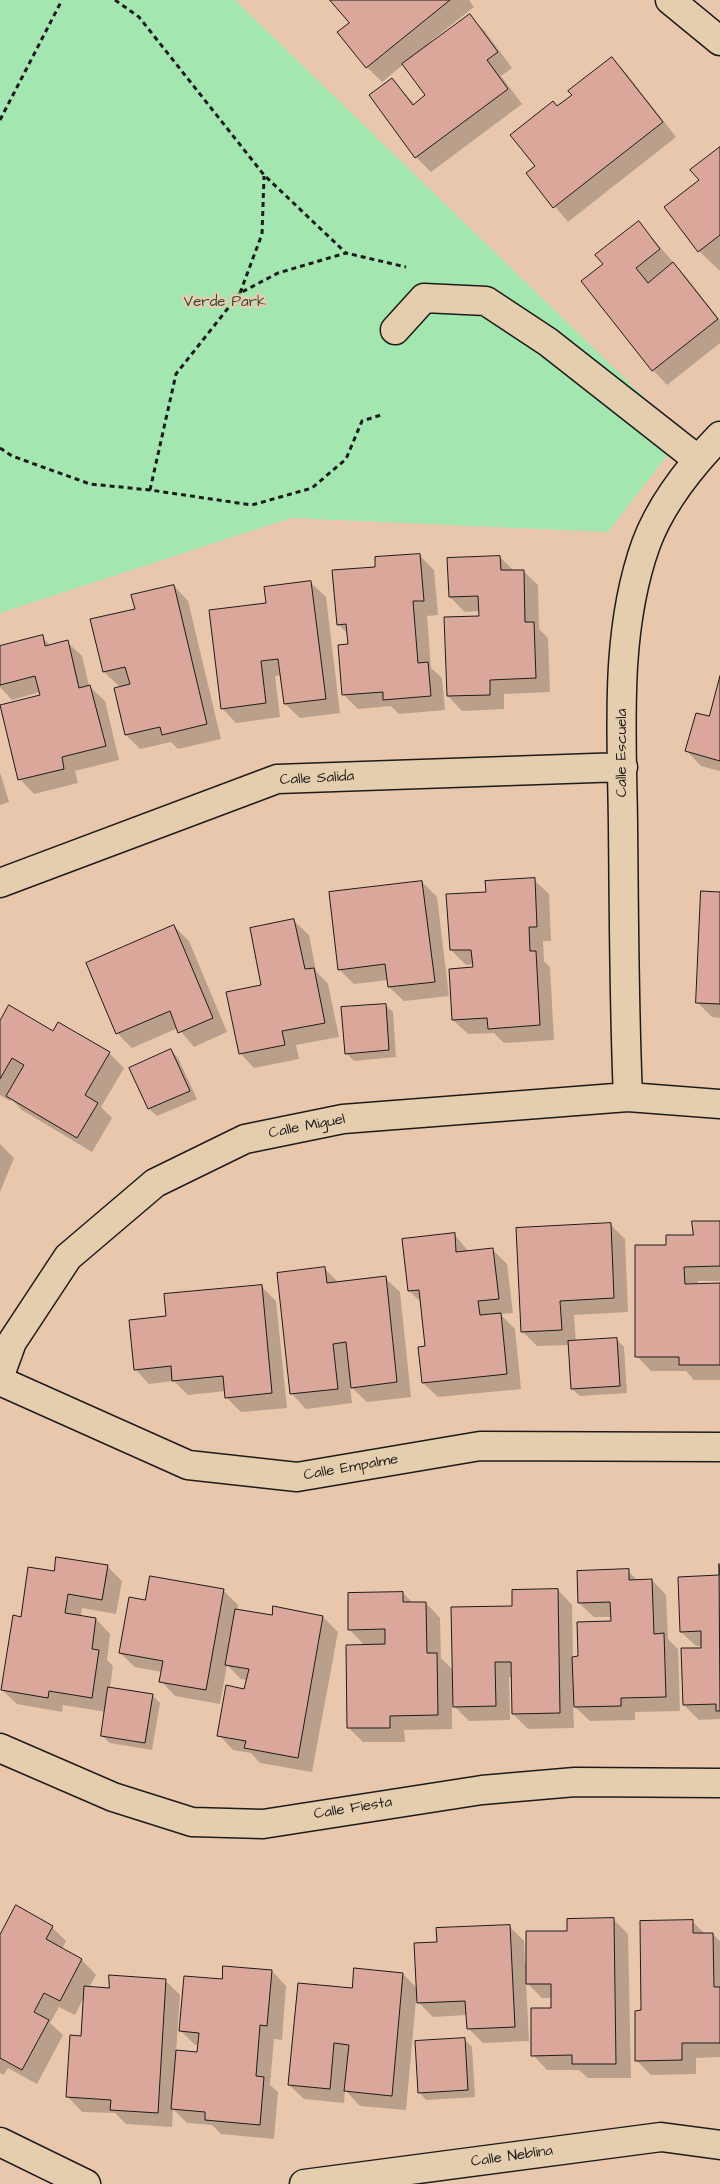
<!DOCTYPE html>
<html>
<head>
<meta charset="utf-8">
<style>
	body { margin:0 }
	canvas { display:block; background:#e8c7ac }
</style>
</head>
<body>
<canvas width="720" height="2184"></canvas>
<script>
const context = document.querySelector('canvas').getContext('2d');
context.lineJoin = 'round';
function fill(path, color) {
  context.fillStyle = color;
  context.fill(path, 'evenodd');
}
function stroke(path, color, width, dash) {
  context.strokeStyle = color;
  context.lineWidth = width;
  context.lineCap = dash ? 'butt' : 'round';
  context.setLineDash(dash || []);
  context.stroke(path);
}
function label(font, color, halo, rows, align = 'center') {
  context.font = font + ' "Architects Daughter",sans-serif';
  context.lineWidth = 4.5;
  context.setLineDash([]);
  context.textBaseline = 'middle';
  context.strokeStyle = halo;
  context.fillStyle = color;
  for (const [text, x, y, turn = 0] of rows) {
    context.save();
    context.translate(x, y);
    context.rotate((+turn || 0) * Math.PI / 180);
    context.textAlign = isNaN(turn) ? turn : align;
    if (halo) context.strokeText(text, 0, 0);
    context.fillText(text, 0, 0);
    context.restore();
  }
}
const green = new Path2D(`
	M0 0H235L683 435 608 532 291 518 0 613Z`);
const shadow = new Path2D(`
	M332 0H469L474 7 431 41 433 43 470 16 484 30 512 68 501 76 522 104 431 172 416 157 371 96 392 79 415 105 427 95 404 64 382 82 367 67 339 32 350 23Z
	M612 58 626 73 676 137 568 222 527 173 536 166 557 108 574 95Z
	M720 149V271L699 251 666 208 700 181Z
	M639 223 688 279 720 320V343L667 385 653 370 604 265Z
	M419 555 434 570 438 615 427 616 431 668 442 678 445 710 399 714 391 706 358 709 343 694 349 645V635L338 624 377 568Z
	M500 557 514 571H523L538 585 539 629 548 638 550 692 504 694V709L462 711 448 696 480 617V611L465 612 450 597Z
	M311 583 326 597 340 713 300 718 285 704 281 675 275 676 280 717 236 723 222 708 267 605Z
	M174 586 188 601 221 739 178 749 171 742 140 749 126 735 120 687 104 672 92 620 136 610Z
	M42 637 51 646 67 642 82 656 89 686 105 701 119 760 75 771 78 783 34 794 20 779 41 696 40 692 12 700 0 687V647Z
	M720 681V771L701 766 687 751 710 718Z
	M0 772 9 802 0 805Z
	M534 880 549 894 551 941H543L544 961 550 967 554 1040 504 1043 494 1033 468 1034 453 1020 474 964 466 965 451 950 487 893Z
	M422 882 437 897 449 996 404 1001 389 987V980L354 984 339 969Z
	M720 893V1018L712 1017 697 1002Z
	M294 921 309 935 316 971 328 984 339 1037 296 1045 299 1059 254 1068 240 1053 262 986Z
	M174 926 189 941 227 1032 194 1047 178 1028 132 1048 117 1033Z
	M385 1005 393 1012 396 1057 354 1061 346 1053Z
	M0 1023 109 1053 124 1068 101 1107 112 1118 92 1152 22 1110 11 1099 10 1101 0 1095Z
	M171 1050 178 1058 197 1099 157 1116 149 1109 131 1068Z
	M0 1144 14 1158 0 1192Z
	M720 1222V1281H698V1285H720V1380H694L686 1371H651L637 1356 667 1247 694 1236Z
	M611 1225 625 1239 628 1312 574 1315 576 1342 616 1339 624 1347 627 1393 580 1396 572 1389 570 1345 537 1346 522 1331Z
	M454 1234 469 1252 493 1250 507 1264 513 1313 500 1314 515 1329 521 1389 438 1397 423 1383 427 1348 422 1303 409 1291Z
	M325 1269 339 1283 385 1278 400 1292 411 1397 367 1402 350 1386 352 1403 306 1409 292 1394 279 1274Z
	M261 1286 276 1301 287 1408 241 1412 226 1397V1391L188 1395 174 1381 149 1384 135 1369 168 1318Z
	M107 1566 122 1581 116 1614 82 1608 81 1617 96 1619 110 1634 107 1660 113 1666 110 1688 152 1695 160 1703 152 1750 110 1743 102 1736 106 1712 63 1705 62 1712 17 1704 2 1690 22 1618 55 1572Z
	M720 1566V1719L699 1720 684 1705 703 1646H696L681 1632 679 1578 720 1576Z
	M628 1571 638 1581 652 1580 666 1595 668 1639 678 1649 680 1711 635 1712V1720L590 1721 573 1705 574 1728 528 1729 513 1714V1677H509L510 1720 469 1721 452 1704V1729L404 1730 405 1742H363L348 1727 365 1646 349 1629 403 1593 413 1603H426L440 1618 441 1658 454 1671 513 1608 558 1590 572 1605 573 1658 579 1657 612 1622V1617H594L579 1603Z
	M223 1590 238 1605 237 1610 273 1617 274 1608 323 1617 338 1632 312 1772 260 1763 251 1753 233 1750 219 1735 245 1690 247 1680 241 1679 227 1665 220 1704 175 1696 161 1681 162 1672 135 1667 120 1653 146 1601Z
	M614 1920 628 1934 631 2078H588L579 2070H547L533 2055 552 2009V1998H542L526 1982 529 2041 483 2043 468 2028 467 2015 433 2017 416 2000 406 2110 360 2106 345 2090 344 2103 304 2099 289 2085 353 1989 403 1974 418 1989 438 1944 509 1926 524 1941 525 1964 527 1963 568 1932Z
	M692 1921 705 1934H713L720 1941V2057L696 2058V2074L651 2075 636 2060 642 2012Z
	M52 1927 66 1941 62 1949 82 1960 96 1975 89 1987 110 1989 165 1980 180 1995 176 2052 198 2054 199 2045H195L180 2030 223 1981 272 1971 286 1986 282 2040 274 2039 270 2085 278 2092 274 2139 221 2134 212 2125 187 2123 173 2109 172 2127 126 2124 115 2113 82 2112 68 2097 82 2037 84 1997 75 2015 59 2007 50 2023 63 2035 37 2084 8 2068 4 2075 0 2073V1938Z
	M464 2039 472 2047 475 2097 426 2100 419 2092Z`);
const building = new Path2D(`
	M330 0H450L366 68 337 32 349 23Z
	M470 14 498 52 487 60 508 89 415 158 369 95 392 78 413 105 425 95 402 64Z
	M612 57 663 122 553 208 526 173 535 166 510 135 553 101 557 106 572 95 568 91Z
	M720 147V235L698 252 664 207 699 180 690 170Z
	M639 221 660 249 636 268 648 283 673 262 718 319 652 371 581 281 603 264 595 255Z
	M420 554 424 601H413L418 663 428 662 431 696 383 700V692L342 695 338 645 348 644 346 624 337 625 332 570 375 567V557Z
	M500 556 501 570H524L525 622H534L536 678 490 680V695L447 696 444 617 479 616 478 596 449 597 447 558Z
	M311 581 326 699 284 704 278 659 261 661 266 703 221 709 209 610 266 603 264 587Z
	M174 585 207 724 162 735 160 727 125 735 114 688 130 684 125 667 103 672 90 619 135 609 131 595Z
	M43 635 45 646 68 640 79 688 90 685 106 746 62 757 64 769 18 780 0 705 40 695 35 676 0 685V646Z
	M720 676V761L685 751 696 713 709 716Z
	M535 878 537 927H529L530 951H536L540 1025 488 1029 487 1018 452 1020 449 969 473 967 471 950H450L446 894 486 892 485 881Z
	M422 881 435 982 388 987 385 964 338 970 329 892Z
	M701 891 720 892V1004L696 1003Z
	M294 919 305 969 314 968 325 1023 282 1031 285 1045 239 1054 226 992 261 985 250 928Z
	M174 925 213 1018 178 1033 170 1011 116 1034 86 963Z
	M386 1004 389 1050 345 1054 341 1007Z
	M9 1005 53 1031 58 1022 110 1052 85 1095 98 1103 77 1138 6 1096 24 1065 12 1058 0 1079V1021Z
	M171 1049 190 1091 148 1109 129 1068Z
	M692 1221H720V1266L684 1267 685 1284 720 1283V1365H679V1357H635V1245H666V1235H693Z
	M611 1223 614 1298 560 1301 562 1330 521 1332 516 1228Z
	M455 1233 456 1252 493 1248 499 1299 478 1301 480 1315 501 1313 507 1374 422 1383 418 1347 425 1346 419 1290 408 1291 402 1239Z
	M325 1267 327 1283 386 1276 397 1382 351 1388 346 1342 333 1344 338 1389 290 1394 277 1273Z
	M262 1285 272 1393 225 1398 223 1376 172 1381 171 1366 134 1370 129 1320 166 1316 164 1294Z
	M617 1338 620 1386 571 1389 568 1341Z
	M56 1557 108 1565 102 1600 68 1594 65 1613 96 1618 92 1649 99 1650 92 1698 49 1691 48 1698 1 1690 13 1615 21 1617 28 1567 54 1571Z
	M719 1564 720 1711H716V1704L683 1705 681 1648H701V1631L680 1632 678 1577 719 1575Z
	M629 1569V1580L652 1579 654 1634 664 1633 666 1697 621 1698V1706L574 1707 572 1657 578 1656 577 1622 611 1621 610 1602 578 1603 577 1571Z
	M150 1576 224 1589 206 1690 159 1682 163 1661 119 1653 129 1597 145 1600Z
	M558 1589 560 1713 512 1714 511 1662H495L496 1706 453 1707 451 1607 512 1606V1590Z
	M403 1592V1602H426L427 1653H437L438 1715 390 1716V1728H347L346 1645 385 1644V1629L348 1630V1593Z
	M273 1606 323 1616 298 1758 244 1748 246 1741 217 1736 226 1685 244 1689 249 1669 225 1665 235 1609 272 1615Z
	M108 1687 153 1694 145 1743 101 1736Z
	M16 1905 53 1926 46 1939 82 1959 60 2001 44 1993 34 2012 49 2020 22 2070 0 2058V1935Z
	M614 1918 616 2064H572V2055L531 2056V2008H551V1984H526V1931H567V1919Z
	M693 1920V1933H713L714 1987H720V2043H682V2060L635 2061V2011L641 2010 640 1921Z
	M510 1925 515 2027 467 2029 465 2001 417 2003 414 1943 437 1942 436 1928Z
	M223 1966 272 1970 267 2026 260 2025 256 2076 264 2077 260 2125 205 2120V2112L171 2109 176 2050 197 2052 199 2033 179 2031 184 1976 222 1979Z
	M354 1968 403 1973 392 2096 344 2091 349 2045 334 2043 330 2089 288 2085 298 1983 352 1988Z
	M109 1975 166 1979 158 2113 110 2110 111 2100 66 2097 70 2035 81 2036 84 1986 109 1988Z
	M465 2038 468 2090 418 2093 415 2041Z`);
const path = new Path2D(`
	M115 0 139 17 264 175 346 253
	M0 120 62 0
	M240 293 262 234 264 176
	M0 448 12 456 90 484 150 490 252 505 312 488 346 459 362 421 384 414
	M150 490 176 374 240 293 278 273 346 253 406 267`);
const minor = new Path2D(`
	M670 0 720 41
	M395 330 424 298 486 301 548 342 697 459
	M0 883 277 779 623 767
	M628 1097C624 1007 624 916 623 825 622 733 614 633 646 544 661 503 690 467 720 436
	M0 1375 12 1342 68 1257 155 1183 245 1139 343 1119 628 1097 720 1104
	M0 1381 188 1465 297 1477 480 1446 720 1447
	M0 1748 113 1797 192 1822 263 1824 482 1790 575 1782 720 1783
	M0 2142 86 2184
	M304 2184 661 2137 720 2145`);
const parkNames = [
	["Verde Park",225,303]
];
const streetNames = [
	["Calle Escuela",623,753,-90],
	["Calle Salida",317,779,-3],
	["Calle Miguel",307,1127,-11],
	["Calle Empalme",351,1468,-10],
	["Calle Fiesta",353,1809,-9],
	["Calle Neblina",512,2157,-8]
];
fill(green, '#a3e6b0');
fill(shadow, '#0003');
fill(building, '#dba79b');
stroke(building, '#1c1c1c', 1);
stroke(minor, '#1c1c1c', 31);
stroke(path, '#1c1c1c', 3, [5, 4]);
stroke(minor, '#e5ceae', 28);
label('15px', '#37443a', '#e5ceae', parkNames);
label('15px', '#1c1c1c', '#e5ceae', streetNames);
</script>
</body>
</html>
